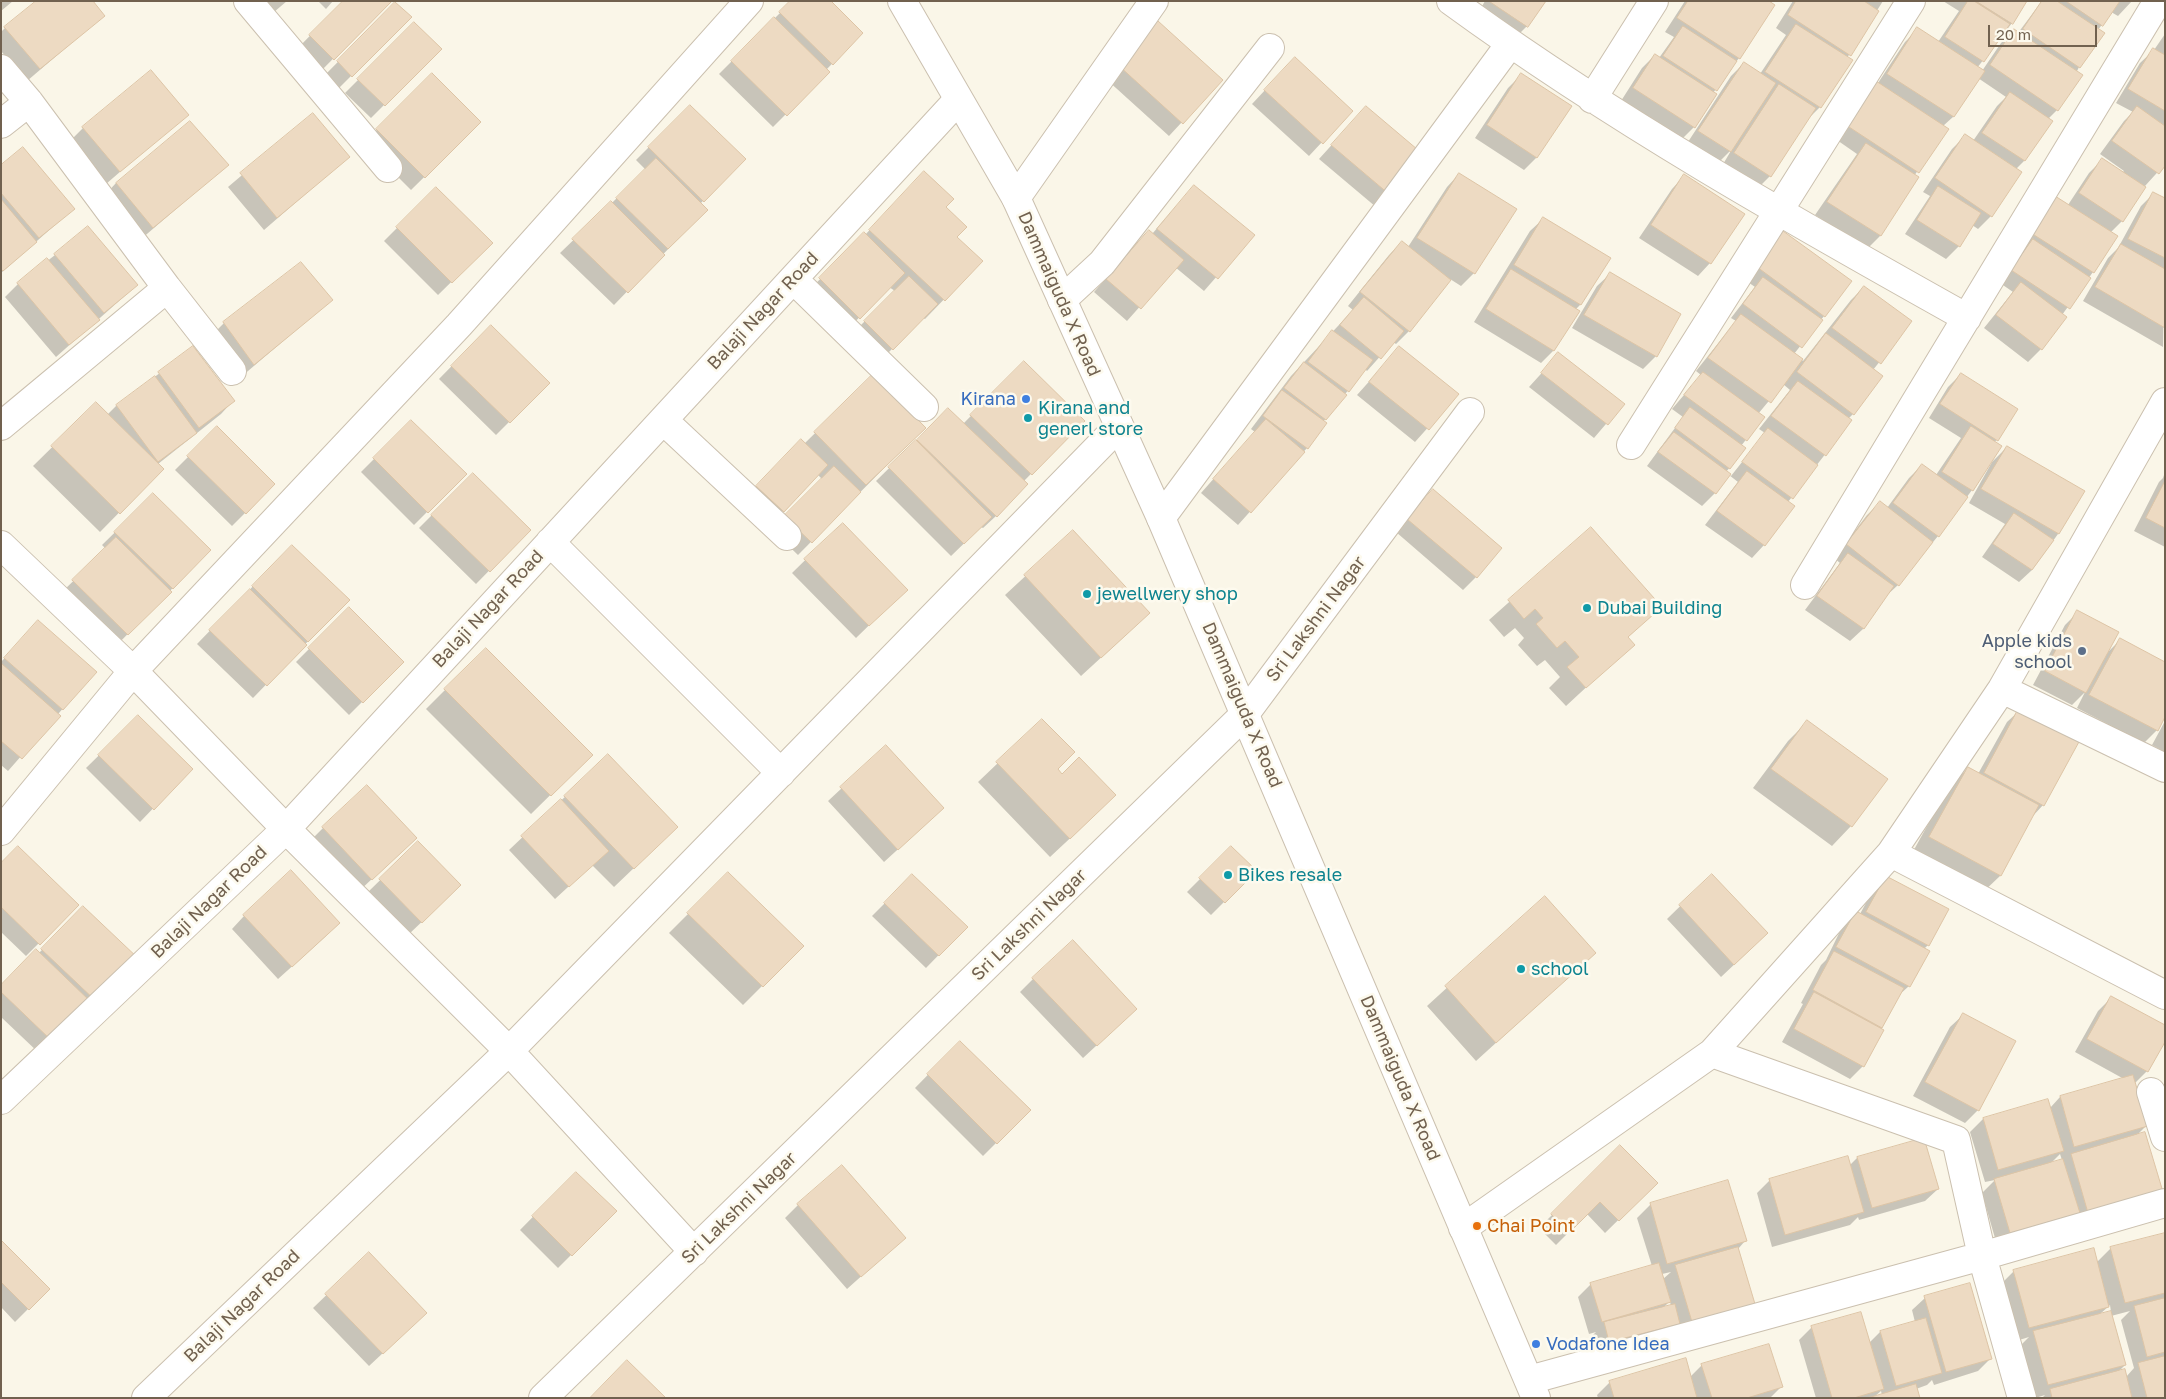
<!DOCTYPE html>
<html>
<head>
<meta charset="utf-8">
<style>
	body { margin:0 }
	#map { position:relative; width:2166px; height:1399px; overflow:hidden; background:#faf6e8; font-family:"Golos Text",sans-serif }
	canvas { display:block }
	.frame { position:absolute; inset:0; border:2px solid #71614f; pointer-events:none }
	.scale { position:absolute; left:1988px; top:25px; width:109px; height:22px; box-sizing:border-box; border:2px solid #71614f; border-top:0; padding-left:6px; font-size:15px; line-height:18px; white-space:nowrap; color:#71614f; -webkit-text-stroke:4px #fdfaee; paint-order:stroke }
</style>
</head>
<body>
<div id="map">
<canvas width="2166" height="1399"></canvas>
<div class="frame"></div>
<div class="scale">20 m</div>
</div>
<script>
const context = document.querySelector('canvas').getContext('2d');
context.lineJoin = 'round';
function fill(path, color) {
  context.fillStyle = color;
  context.fill(path, 'evenodd');
}
function stroke(path, color, width, dash) {
  context.strokeStyle = color;
  context.lineWidth = width;
  context.lineCap = dash ? 'butt' : 'round';
  context.setLineDash(dash || []);
  context.stroke(path);
}
function label(font, color, halo, rows, align = 'center') {
  context.font = font + ' "Golos Text",sans-serif';
  context.lineWidth = 5;
  context.setLineDash([]);
  context.textBaseline = 'middle';
  context.strokeStyle = halo;
  context.fillStyle = color;
  for (const [text, x, y, turn = 0] of rows) {
    context.save();
    context.translate(x, y);
    context.rotate((+turn || 0) * Math.PI / 180);
    context.textAlign = isNaN(turn) ? turn : align;
    if (halo) context.strokeText(text, 0, 0);
    context.fillText(text, 0, 0);
    context.restore();
  }
}
const shadow = new Path2D(`
	M1 1H13L1 11Z
	M252 1H287L267 18Z
	M318 1H333L326 9Z
	M344 1H390L320 72 297 49Z
	M792 1 862 33 826 70 828 72 773 127 719 74Z
	M1485 1H1546L1527 26 1514 39 1477 15Z
	M1685 1H1766L1739 58 1713 93 1694 127 1681 140 1621 101 1642 68 1655 55 1659 58 1674 37 1665 32Z
	M1793 1H1883L1847 58 1820 107 1807 120 1770 176 1757 189 1722 166 1732 149 1717 164 1686 145 1731 76 1744 63 1760 74 1786 35 1776 28Z
	M1943 1H2025L2012 23 1977 68 1982 71 2001 43 2014 30 2018 33 2042 1H2132L2118 16 2111 12 2098 30 2057 110 2048 119 2024 161 2015 170 1991 216 1978 229 1972 225 1959 246 1946 259 1905 234 1930 196 1923 192 1952 149 1965 136 1973 141 1997 106 2006 97 1978 78 1953 117 1943 126 1947 129 1914 176 1918 178 1880 236 1867 249 1815 215 1857 154 1834 138 1878 83 1905 42 1918 29 1938 42 1959 11Z
	M395 4 410 17 338 89 325 75Z
	M103 16 27 81 1 51V32L5 28Z
	M414 24 440 49 371 118 345 93Z
	M2165 34V164L2145 186 2122 221 2111 232 2093 272 2062 315 2041 349 2028 362 1984 328 2013 292 2000 283 2042 210 2068 205 2089 173 2102 160 2122 173 2124 171 2100 154 2124 121 2133 112 2116 103 2140 63 2154 50Z
	M1145 36 1221 80 1169 136 1106 79Z
	M1282 72 1351 111 1309 156 1252 104Z
	M432 74 480 122 411 190 364 143Z
	M1521 75 1537 157 1524 170 1475 138 1508 88Z
	M690 106 744 159 700 204 706 210 614 305 560 253 646 170 636 160Z
	M1366 107 1422 155 1376 207 1319 159Z
	M187 114 106 184 70 141 83 128Z
	M313 115 348 157 264 230 228 187Z
	M227 165 140 240 104 196 116 183Z
	M1 167 74 208 1 273Z
	M1459 174 1515 210 1474 273 1461 286 1450 279 1409 331 1396 344 1393 342 1367 371 1365 369 1323 422 1307 448 1238 525 1201 493 1255 432 1251 429 1291 376 1353 310 1348 306 1389 255 1402 242 1408 247 1447 187Z
	M1684 176 1710 263 1698 276 1639 238 1672 189Z
	M1194 186 1253 235 1204 291 1175 267 1127 321 1094 292 1136 244 1149 231 1152 234Z
	M436 189 491 243 438 295 384 241Z
	M905 192 981 261 925 319 923 318 879 362 852 334 895 291 889 287 846 331 807 292 865 235Z
	M2154 193 2165 199 2163 347 2083 301 2108 258 2118 248 2141 206Z
	M1543 219 1609 258 1580 305 1575 310 1554 350 1541 363 1474 322 1530 231Z
	M1783 232 1824 316 1794 354 1803 361 1851 300 1864 287 1911 322 1873 370 1853 414 1848 419 1851 421 1788 502 1764 545 1752 558 1705 525 1738 482 1729 475 1715 493 1702 506 1647 466 1683 417 1672 409 1701 375 1696 371 1736 321 1731 318 1755 287 1745 280 1771 245ZM1783 384 1790 390 1759 429 1765 433 1731 476 1726 472 1745 449 1741 446 1763 418 1758 414Z
	M55 255 137 285 56 357 5 297 18 284Z
	M300 264 331 300 241 377 211 336 224 323Z
	M1610 274 1656 356 1643 369 1572 328 1597 286Z
	M491 326 548 383 496 435 439 379Z
	M1400 347 1458 394 1415 442 1357 395Z
	M193 348 233 401 221 414 158 464 162 469 100 532 33 466 96 404 107 415 116 406Z
	M1559 354 1623 404 1594 438 1529 387Z
	M1024 362 1083 421 1023 482 996 516 983 528 981 527 951 556 876 481 948 410 963 424Z
	M1961 374 1997 440 1994 442 2000 446 1972 490 1938 536 1898 585 1885 597 1863 629 1850 641 1805 610 1840 563 1834 558 1867 515 1880 503 1887 508 1909 478 1922 465 1936 475 1961 438 1929 418 1948 387Z
	M873 376 905 447 798 555 772 530 822 479 818 475 770 524 744 500 788 454 804 444Z
	M411 422 465 474 414 525 361 472Z
	M217 428 274 484 232 526 175 470Z
	M2007 447 2083 491 2058 534 2032 570 2019 582 1982 557 2005 524 1969 503 1992 462Z
	M2165 472V547L2134 531 2159 482 2163 478Z
	M473 474 529 530 476 584 419 528Z
	M1433 491 1476 577 1463 590 1396 532Z
	M153 495 210 550 115 647 60 594 106 549 102 545Z
	M842 524 893 602 856 638 792 573Z
	M1591 529 1660 607 1627 638 1633 644 1566 706 1549 688 1560 677 1545 660 1537 666 1518 645 1524 638 1515 628 1504 637 1489 620Z
	M1073 532 1129 632 1081 676 1005 595Z
	M292 546 348 600 253 698 197 644Z
	M349 609 402 662 349 715 296 662Z
	M2078 612 2106 654 2120 640 2157 730 2144 743 2077 708 2085 692 2072 705 2033 685 2065 625Z
	M38 622 95 672 8 771 1 765V662Z
	M486 649 591 755 531 814 426 709Z
	M2020 710 2043 805 2032 817 2000 876 1980 895 1910 857 1948 788 1968 768 1978 774 2007 722Z
	M138 717 191 769 140 822 86 768Z
	M1042 721 1056 769 1095 815 1050 857 978 782Z
	M2165 721V752L2152 745Z
	M1807 722 1851 826 1832 846 1753 788 1788 741Z
	M886 747 929 821 884 862 828 801Z
	M608 756 657 846 614 887 592 865 555 899 509 850Z
	M323 828 402 851 358 892 310 841Z
	M418 843 447 898 408 935 367 893Z
	M1231 848 1255 871 1211 915 1187 892Z
	M1 864 77 905 26 956 1 932Z
	M728 874 802 946 743 1005 669 933Z
	M1712 875 1754 946 1721 977 1667 919Z
	M912 876 966 927 926 968 872 916Z
	M1886 877 1928 945 1924 949 1909 986 1898 996 1863 1066 1850 1079 1782 1042 1803 1004 1801 1003 1821 965 1826 960 1843 925 1856 912 1860 914 1873 890Z
	M1545 898 1595 953 1476 1061 1427 1006Z
	M83 908 138 960 40 1054 1 1017V986L39 953Z
	M244 916 326 936 278 979 232 929Z
	M1033 979 1123 1021 1083 1058 1020 992Z
	M2111 998 2147 1071 2134 1084 2146 1126 2136 1136 2161 1192 1997 1245 1982 1193 1995 1180 1985 1182 1970 1132 1983 1119 2048 1100 2050 1108 2060 1097 2124 1079 2075 1052 2098 1011ZM2060 1154 2062 1160 2050 1164Z
	M1963 1015 1978 1110 1965 1123 1913 1096 1950 1027Z
	M960 1042 1029 1110 983 1156 915 1088Z
	M1923 1140 1938 1189 1925 1201 1859 1220 1858 1217 1850 1225 1772 1247 1757 1193 1770 1180 1849 1166 1857 1158Z
	M1620 1147 1656 1183 1605 1233 1587 1214 1556 1245 1539 1228Z
	M576 1173 615 1211 558 1268 520 1230Z
	M1728 1182 1745 1241 1738 1249 1754 1303 1596 1354 1592 1336 1596 1332 1589 1334 1578 1297 1591 1284 1652 1266 1637 1218 1650 1205ZM1671 1272 1663 1279 1662 1274ZM1670 1301 1671 1307 1662 1309Z
	M798 1205 904 1238 847 1289 785 1218Z
	M2165 1234V1398H2042L2045 1395 2035 1398 2021 1345 2029 1337 2016 1341 2001 1284 2014 1271 2096 1263 2111 1248ZM2110 1305 2111 1312 2099 1315ZM2130 1311 2121 1320 2134 1368 2126 1377 2118 1372 2125 1365 2111 1316Z
	M1 1241 48 1289 15 1322 1 1307Z
	M369 1254 412 1326 369 1366 313 1308Z
	M1925 1298 1991 1358 1978 1371 1934 1385 1932 1380 1927 1385 1916 1389 1919 1398H1816L1799 1340 1812 1327 1869 1343 1880 1332 1915 1322 1912 1310ZM1881 1391 1882 1395 1874 1397Z
	M1702 1365 1781 1387 1770 1398H1598L1597 1395 1610 1382 1690 1377Z`);
const building = new Path2D(`
	M36 1H93L105 16 40 69 4 27Z
	M343 1H392L334 60 309 35Z
	M790 1H831L863 33 833 65 779 12Z
	M1489 1H1546L1528 27Z
	M1688 1H1769L1775 5 1740 59 1677 18Z
	M1796 1H1864L1879 11 1851 56 1788 15Z
	M1968 1H1974L2010 24 1984 62 1945 37Z
	M1976 1H2027L2013 24Z
	M2042 1H2057L2105 33 2080 68 2023 29Z
	M2066 1H2120L2103 26Z
	M395 2 412 17 352 77 337 61Z
	M774 17 830 72 787 116 731 61Z
	M1158 21 1223 80 1183 124 1118 65Z
	M414 22 442 49 385 106 357 79Z
	M1796 24 1853 60 1821 108 1765 72Z
	M1683 26 1737 61 1717 91 1663 56Z
	M1917 27 1985 71 1954 117 1887 74Z
	M2014 29 2083 75 2058 111 1990 65Z
	M2153 48 2165 55V111L2128 89Z
	M1655 54 1717 94 1695 128 1633 88Z
	M1295 57 1353 111 1323 144 1264 90Z
	M1744 62 1776 83 1731 152 1698 131Z
	M151 70 189 115 120 172 82 127Z
	M432 73 481 122 425 178 376 129Z
	M1521 73 1572 106 1537 158 1487 125Z
	M1876 81 1949 129 1919 173 1846 125Z
	M1779 84 1816 108 1771 177 1734 153Z
	M2010 92 2053 121 2025 161 1982 133Z
	M690 105 746 159 704 202 648 147Z
	M1366 106 1424 155 1390 195 1331 145Z
	M2137 106 2165 126V166L2159 174 2112 141Z
	M313 113 350 157 277 218 240 173Z
	M190 121 229 165 153 228 116 183Z
	M1965 134 2022 172 1992 217 1935 178Z
	M1866 143 1919 177 1881 236 1827 202Z
	M23 147 75 209 39 238 1 193V165Z
	M656 158 708 210 668 249 616 198Z
	M2102 158 2146 187 2123 222 2079 193Z
	M924 171 954 199 946 207 967 227 957 237 983 261 945 301 869 230Z
	M1459 173 1517 209 1475 274 1417 238Z
	M1684 174 1745 214 1711 264 1651 225Z
	M1194 185 1255 235 1218 279 1157 229Z
	M1938 186 1981 213 1960 247 1917 220Z
	M436 187 493 243 452 283 396 227Z
	M2153 192 2165 198V258L2128 239Z
	M2055 196 2118 236 2094 273 2031 233Z
	M1 199 37 242 3 271 1 269Z
	M611 201 665 255 628 293 572 239Z
	M1543 217 1611 258 1581 305 1514 265Z
	M88 226 138 285 104 313 54 254Z
	M1149 230 1184 260 1141 309 1106 279Z
	M1783 231 1852 281 1825 317 1757 267Z
	M864 232 905 273 860 319 819 278Z
	M2033 239 2091 278 2070 309 2011 270Z
	M1402 241 1451 280 1410 332 1360 292Z
	M2121 244 2165 269V328L2095 287Z
	M47 258 100 320 69 345 17 283Z
	M301 262 333 300 254 365 223 322Z
	M1511 269 1580 311 1554 351 1486 309Z
	M1610 272 1681 314 1657 357 1584 315Z
	M909 276 938 304 893 350 864 321Z
	M1763 277 1823 320 1802 348 1743 304Z
	M2021 282 2067 317 2042 350 1996 315Z
	M1864 286 1912 321 1881 364 1832 328Z
	M1364 297 1404 331 1381 359 1340 325Z
	M1741 314 1803 359 1771 403 1708 358Z
	M491 325 550 383 510 423 451 366Z
	M1332 330 1373 360 1349 392 1308 362Z
	M1826 333 1883 376 1854 415 1797 372Z
	M193 346 235 401 199 428 158 372Z
	M1399 346 1459 394 1429 430 1369 382Z
	M1558 352 1625 404 1608 425 1541 373Z
	M1024 361 1085 421 1032 475 970 415Z
	M1304 362 1347 395 1326 420 1284 388Z
	M1703 372 1765 417 1747 441 1684 395Z
	M1961 373 2018 409 1998 441 1940 404Z
	M873 374 926 428 866 485 814 432Z
	M155 376 197 433 158 462 116 405Z
	M1798 381 1852 420 1826 456 1771 416Z
	M1282 390 1327 423 1308 449 1263 416Z
	M96 402 164 469 120 514 51 446Z
	M1690 407 1746 448 1730 469 1675 428Z
	M948 408 1028 484 997 517 917 440Z
	M1266 419 1305 452 1251 513 1213 479Z
	M411 420 467 474 428 513 373 458Z
	M217 426 275 484 246 514 187 456Z
	M1971 426 2002 446 1973 491 1942 472Z
	M1768 428 1818 465 1793 499 1742 462Z
	M1674 432 1731 474 1716 494 1658 452Z
	M801 439 828 465 784 512 756 486Z
	M916 440 992 517 964 544 888 467Z
	M2007 446 2085 491 2059 534 1981 489Z
	M1922 464 1968 497 1939 537 1893 503Z
	M834 466 861 492 812 543 784 516Z
	M1747 471 1795 506 1765 546 1717 511Z
	M473 473 531 530 490 572 431 515Z
	M2165 481V528L2146 518Z
	M1433 489 1502 548 1477 578 1407 519Z
	M153 493 211 550 173 589 114 532Z
	M1880 501 1933 542 1899 586 1846 544Z
	M2014 513 2054 540 2032 570 1993 544Z
	M843 523 908 590 869 626 804 559Z
	M1591 527 1662 607 1628 637 1635 645 1586 688 1567 667 1579 657 1565 641 1557 648 1536 624 1543 618 1535 609 1524 619 1508 600Z
	M1073 530 1150 613 1101 658 1024 575Z
	M116 537 172 592 128 635 72 580Z
	M292 545 350 600 308 642 252 586Z
	M1848 553 1894 586 1864 629 1817 596Z
	M250 589 307 645 267 686 209 630Z
	M349 607 404 662 363 703 308 648Z
	M2077 610 2119 632 2086 693 2045 671Z
	M38 620 97 672 63 710 4 658Z
	M2120 638 2165 662V717L2158 731 2089 695Z
	M486 648 593 755 551 796 444 689Z
	M1 663 61 716 22 759 1 741Z
	M2019 708 2080 740 2044 806 1984 773Z
	M138 715 193 769 154 810 98 755Z
	M1042 719 1075 752 1058 769 1062 774 1079 757 1116 795 1070 839 996 762Z
	M1807 720 1888 779 1852 827 1771 769Z
	M886 745 944 808 898 850 840 787Z
	M608 754 678 827 634 869 564 796Z
	M1968 767 2039 805 2001 876 1929 837Z
	M367 785 417 838 372 880 322 827Z
	M561 799 609 851 569 887 521 836Z
	M418 841 461 885 422 923 379 879Z
	M18 846 79 905 40 945 1 907V863Z
	M1231 846 1257 871 1225 903 1199 878Z
	M291 870 340 923 292 967 243 915Z
	M728 872 804 946 763 987 687 913Z
	M912 874 968 927 939 956 884 903Z
	M1712 874 1768 933 1734 965 1679 905Z
	M1886 876 1949 909 1929 946 1866 912Z
	M1545 896 1596 953 1496 1043 1445 986Z
	M83 906 140 960 98 1003 41 949Z
	M1856 911 1930 951 1910 987 1836 947Z
	M1073 940 1137 1009 1097 1046 1032 978Z
	M36 949 92 1003 53 1042 1 992V985Z
	M1834 951 1904 988 1882 1028 1813 990Z
	M1814 992 1884 1030 1864 1067 1794 1029Z
	M2111 996 2165 1025V1042L2148 1072 2087 1039Z
	M1963 1013 2016 1041 1979 1111 1925 1082Z
	M960 1041 1031 1110 997 1144 927 1074Z
	M2133 1075 2148 1126 2074 1147 2060 1096Z
	M2048 1099 2064 1151 1998 1170 1983 1118Z
	M2145 1132 2163 1192 2088 1213 2071 1154Z
	M1924 1138 1939 1189 1872 1208 1857 1157Z
	M1620 1145 1658 1183 1619 1221 1600 1202 1569 1233 1551 1214Z
	M1848 1156 1864 1212 1785 1235 1769 1179Z
	M2063 1159 2080 1213 2010 1233 1994 1179Z
	M842 1165 906 1238 861 1277 797 1204Z
	M576 1172 617 1211 572 1256 532 1216Z
	M1728 1180 1747 1241 1667 1264 1650 1203Z
	M2165 1233V1293L2125 1303 2110 1247Z
	M1 1240 50 1289 29 1310 1 1282Z
	M1738 1247 1755 1304 1692 1322 1675 1265Z
	M2094 1248 2109 1307 2029 1328 2013 1270Z
	M369 1252 427 1313 383 1354 325 1294Z
	M1659 1263 1671 1302 1602 1322 1590 1283Z
	M1970 1283 1992 1359 1946 1372 1924 1296Z
	M2165 1298V1352L2147 1357 2134 1306Z
	M1675 1304 1680 1324 1609 1342 1604 1322Z
	M2111 1311 2126 1365 2048 1385 2033 1331Z
	M1861 1312 1884 1389 1854 1398H1832L1811 1326Z
	M1926 1318 1942 1373 1896 1386 1880 1331Z
	M1769 1344 1783 1387 1747 1398H1712L1701 1364Z
	M2165 1356V1398H2147L2138 1363Z
	M1686 1358 1697 1398H1614L1609 1381Z
	M627 1360 666 1398H590Z
	M2125 1369 2132 1398H2052L2050 1389Z
	M1916 1384 1920 1398H1868Z`);
const minor = new Path2D(`
	M248 1 388 168
	M1451 1C1614 120 1790 219 1967 318
	M1 69 29 102 167 288 232 371
	M1592 99 1654 1
	M1 124 29 102
	M1016 198 1154 1
	M793 279 924 407
	M1062 300 1102 263 1270 48
	M663 420 787 536
	M1 426 167 288
	M1631 445 1911 1
	M1161 518 1510 44
	M550 542 781 773
	M1 545 133 671 286 829 509 1051 694 1252
	M1805 585 2158 1
	M2002 689 2165 768
	M1 831 133 671 459 325 749 1
	M1891 853 2165 995
	M1712 1053 1956 1140 1982 1256 2022 1398
	M2151 1092 2165 1137
	M1 1100 286 829 958 100
	M1463 1228 1712 1053 1891 853 2002 689 2165 402
	M1529 1380 1982 1256 2165 1203
	M146 1398 509 1051 1119 426
	M543 1398 1245 714 1470 412`);
const tertiary = new Path2D(`
	M902 1 1016 198 1161 518 1536 1398`);
const markers = [
	[1026,399,5,"#3f7fe0"],
	[1028,418,5,"#0f9aa8"],
	[1087,594,5,"#0f9aa8"],
	[1587,608,5,"#0f9aa8"],
	[2082,651,5,"#5c6f8a"],
	[1228,875,5,"#0f9aa8"],
	[1521,969,5,"#0f9aa8"],
	[1477,1226,5,"#e8710a"],
	[1536,1344,5,"#3f7fe0"]
];
const streetNames = [
	["Dammaiguda X Road",1059,294,66],
	["Balaji Nagar Road",763,311,-47],
	["Balaji Nagar Road",488,609,-47],
	["Sri Lakshni Nagar",1316,619,-53],
	["Dammaiguda X Road",1242,705,67],
	["Balaji Nagar Road",209,902,-44],
	["Sri Lakshni Nagar",1029,925,-44],
	["Dammaiguda X Road",1400,1078,67],
	["Sri Lakshni Nagar",739,1208,-44],
	["Balaji Nagar Road",242,1306,-44]
];
const shopNames = [
	["Kirana",1016,399],
	["Vodafone Idea",1546,1344,"left"]
];
const cultureNames = [
	["Kirana and",1038,408],
	["generl store",1038,429],
	["jewellwery shop",1097,594],
	["Dubai Building",1597,608],
	["Bikes resale",1238,875],
	["school",1531,969]
];
const serviceNames = [
	["Apple kids",2072,641],
	["school",2072,662]
];
const foodNames = [
	["Chai Point",1487,1226]
];
fill(shadow, '#0003');
fill(building, '#eddac2');
stroke(building, '#ddc4a5', 1);
stroke(minor, '#cbc0af', 30);
stroke(tertiary, '#cbc0af', 30);
stroke(minor, '#fff', 28);
stroke(tertiary, '#fff', 28);
for (const [x, y, r, color] of markers) {
  const dot = new Path2D();
  dot.arc(x, y, r, 0, 2 * Math.PI);
  context.fillStyle = color;
  context.fill(dot);
  stroke(dot, '#fdfaee', 2);
}
label('18px', '#71614f', '#fdfaee', streetNames);
label('18px', '#366cbe', '#fdfaee', shopNames, 'right');
label('18px', '#0d838f', '#fdfaee', cultureNames, 'left');
label('18px', '#4e5e75', '#fdfaee', serviceNames, 'right');
label('18px', '#c56008', '#fdfaee', foodNames, 'left');
</script>
</body>
</html>
